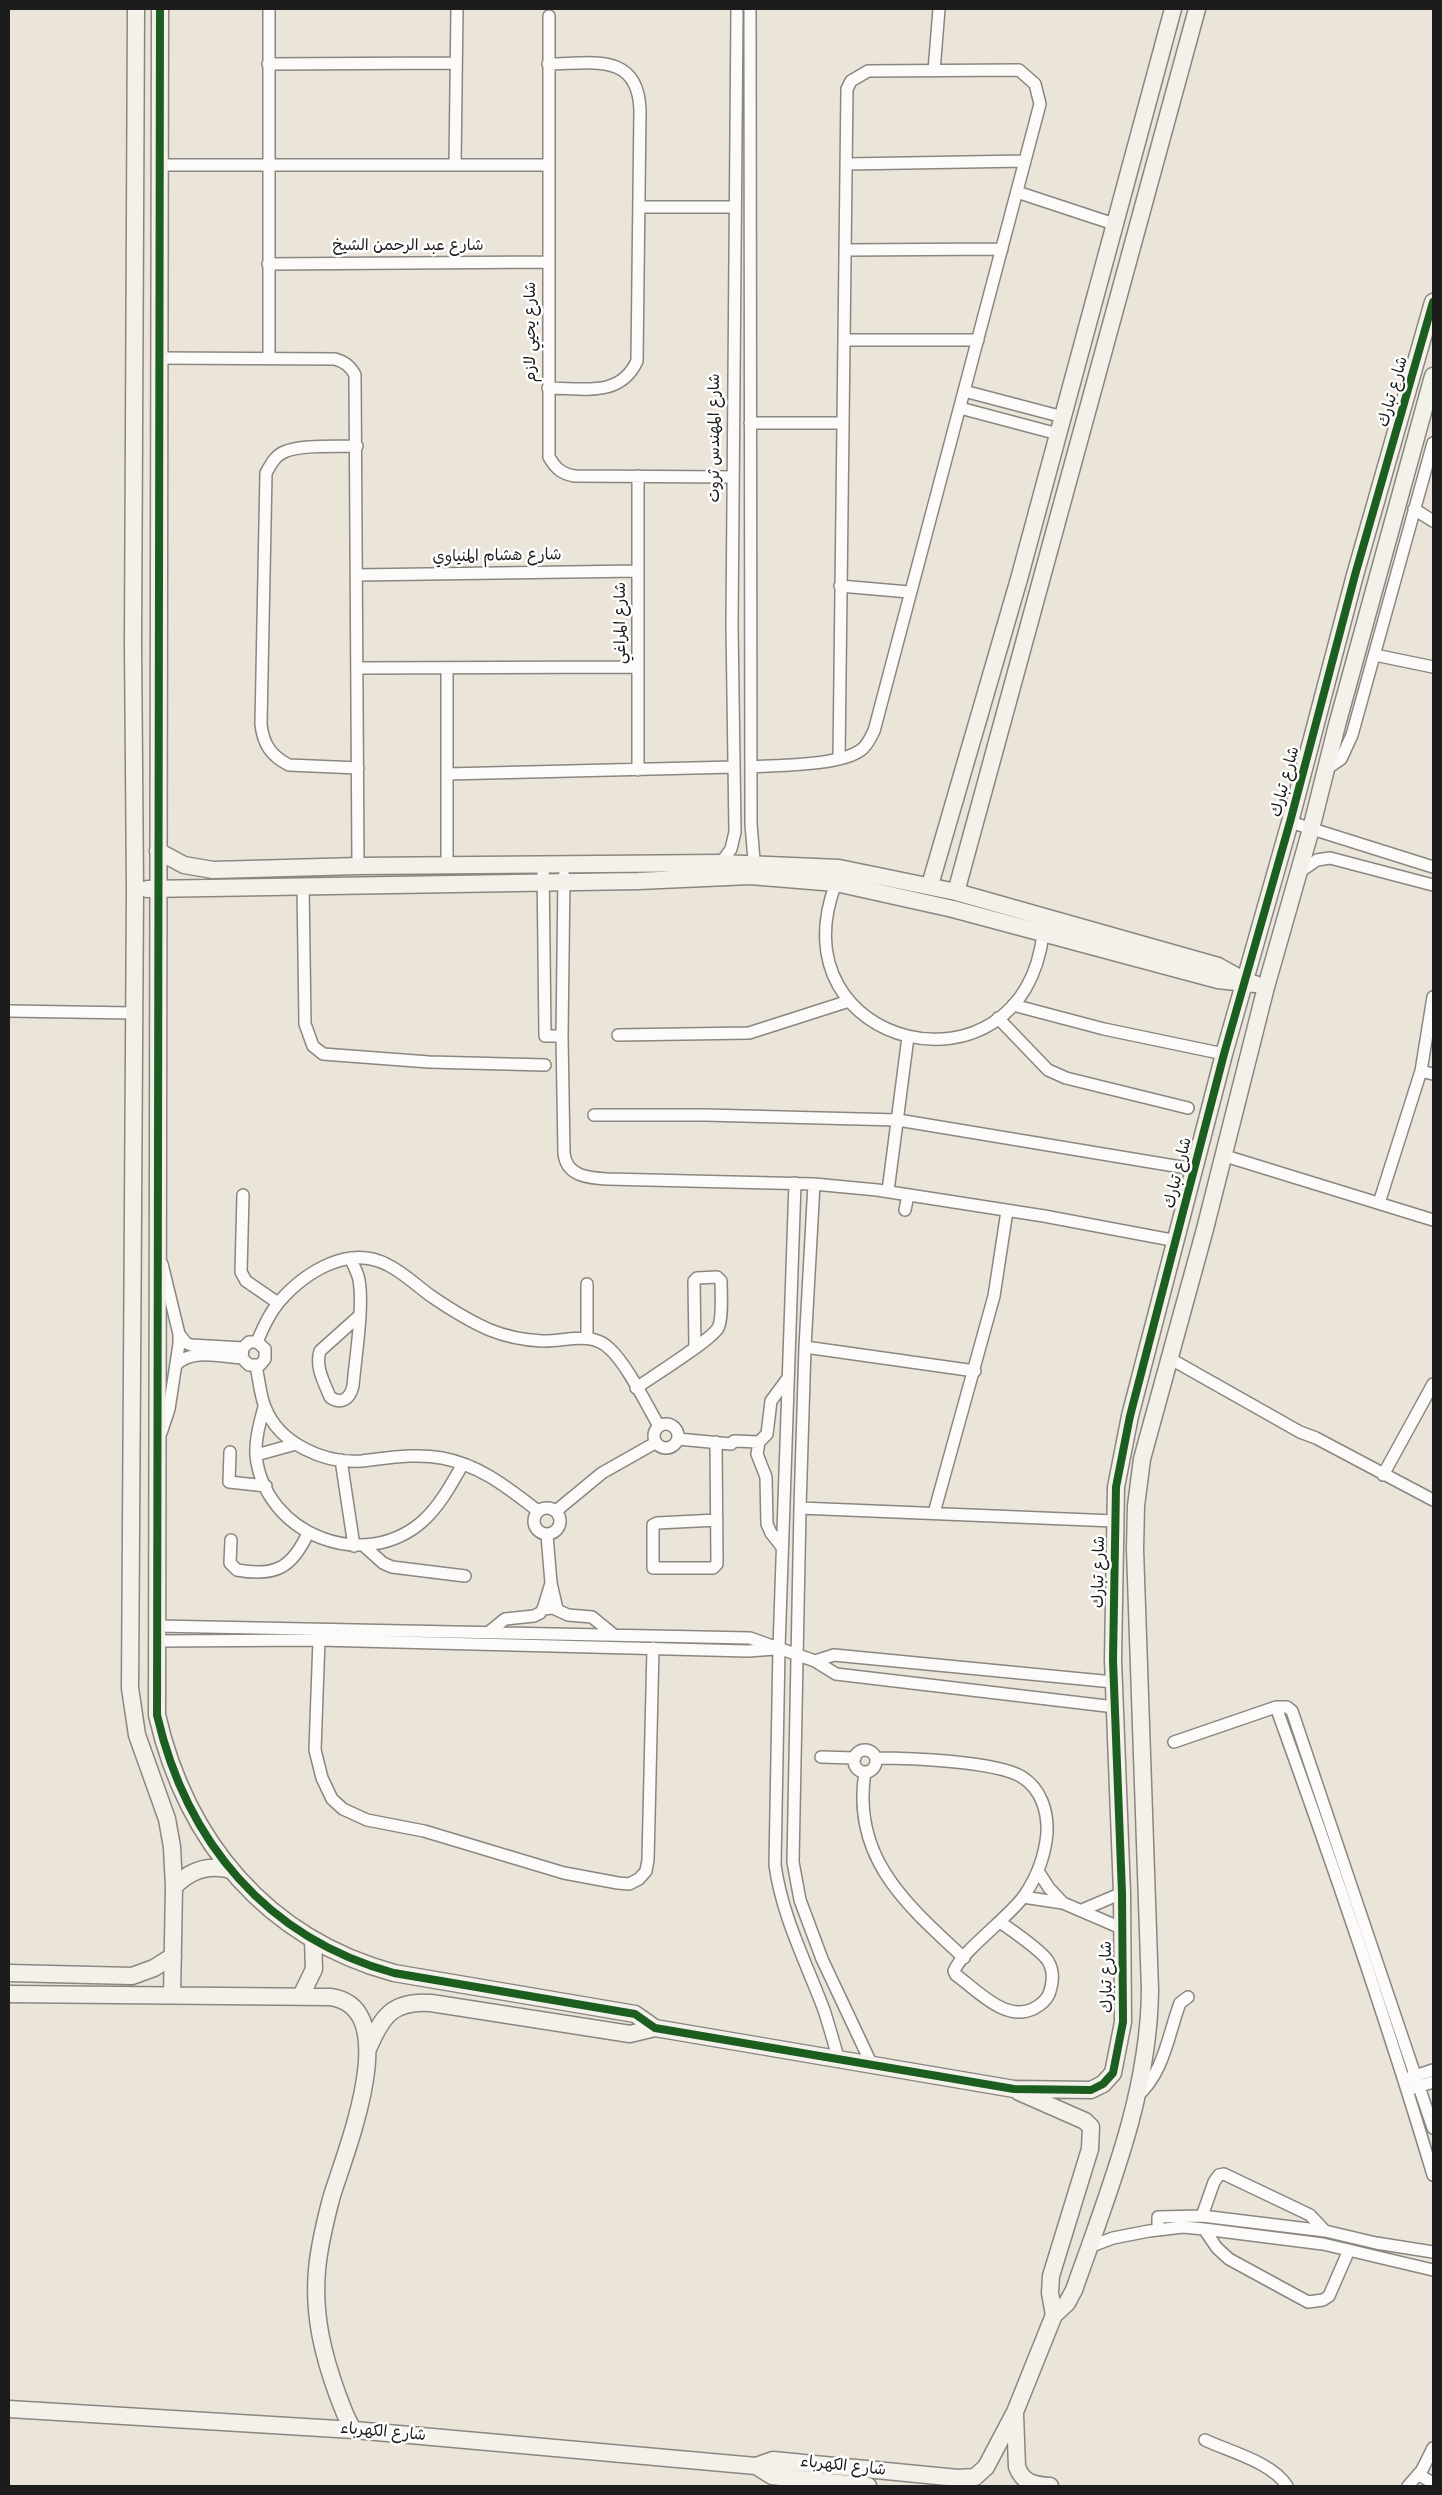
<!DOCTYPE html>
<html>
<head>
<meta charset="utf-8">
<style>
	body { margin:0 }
	#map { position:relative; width:1442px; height:2495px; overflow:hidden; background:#ebe4d8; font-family:Mynerve,sans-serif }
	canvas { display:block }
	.frame { position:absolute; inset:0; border:10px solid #1c1c1c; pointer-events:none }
</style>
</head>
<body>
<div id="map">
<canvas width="1442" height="2495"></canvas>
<div class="frame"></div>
</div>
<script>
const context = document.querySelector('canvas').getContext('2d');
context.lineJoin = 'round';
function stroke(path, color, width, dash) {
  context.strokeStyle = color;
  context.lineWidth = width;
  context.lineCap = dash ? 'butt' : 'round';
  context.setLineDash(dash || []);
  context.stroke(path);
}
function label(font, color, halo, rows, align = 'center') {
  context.font = font + ' Mynerve,"Playpen Sans Arabic",sans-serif';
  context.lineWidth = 5;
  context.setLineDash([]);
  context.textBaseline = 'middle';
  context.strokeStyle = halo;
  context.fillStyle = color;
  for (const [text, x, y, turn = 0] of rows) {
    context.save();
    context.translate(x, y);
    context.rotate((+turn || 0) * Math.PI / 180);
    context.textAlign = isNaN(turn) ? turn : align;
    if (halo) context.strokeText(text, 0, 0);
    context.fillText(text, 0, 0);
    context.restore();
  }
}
const street = new Path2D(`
	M269 9V358
	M750 9 751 824 755 872
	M549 16V457C556 469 562 474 575 476L732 477
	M268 64 456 63
	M548 64C591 64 638 51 640 110L637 361C620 398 583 388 548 388
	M934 71 939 9
	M847 164 1025 161
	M160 165H548
	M455 165 457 9
	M1017 192 1114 224
	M639 207H734
	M845 250 1002 249
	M268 264 548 262
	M844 340H978
	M159 358 335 359C345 362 350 366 355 375L358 866
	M964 391 1063 417
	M960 408 1058 434
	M750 423H842
	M357 446C337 447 302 444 284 452 275 456 271 464 266 473L261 724C263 744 271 756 289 765L358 768
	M1414 509 1433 521
	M357 575 638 571
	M840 586 909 592
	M1375 655 1433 667
	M357 668 638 667
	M447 668V865
	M751 767C778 765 839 766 861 750 868 745 870 738 874 731L1040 104 1035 84 1019 70 868 71 851 81 847 89 839 759
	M638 770V476
	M1325 770 1341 759 1352 735 1433 443
	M447 774 734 767
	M1290 822 1433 867
	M721 863 731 849 735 832 732 625 737 9
	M543 865 545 1036H562
	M1298 873 1317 860 1330 858 1433 885
	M564 876 562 1036 564 1153C566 1176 588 1178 607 1179L814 1184 877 1190 1044 1216 1177 1241
	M836 883C772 1049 1022 1108 1043 934
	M303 885 305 1024 313 1046 323 1054 429 1062 545 1065
	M1013 1005 1104 1029 1224 1054
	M9 1011 133 1013
	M998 1018 1048 1070 1066 1078 1188 1108
	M618 1035 749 1033 849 1001
	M1421 1071 1433 1074
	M594 1115H705L898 1120 1193 1169
	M1222 1155 1433 1220
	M795 1183 779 1648 775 1865C782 1916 806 1962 824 2010 829 2026 834 2042 838 2058
	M814 1184 805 1347 800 1508 793 1862 800 1900 822 1959 871 2063
	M888 1191 908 1037
	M243 1195 241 1272 246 1281 278 1303
	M1379 1203 1421 1071 1433 997
	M905 1210 908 1195
	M350 1258C353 1264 356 1270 358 1276 365 1300 355 1360 353 1386 350 1399 341 1405 330 1397 324 1382 315 1367 320 1351L359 1316
	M587 1284V1338
	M179 1334 186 1343 191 1345 243 1348 249 1342H257L265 1349V1359L260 1365H249L242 1358 243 1348
	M257 1342C263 1328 269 1314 279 1302 305 1272 349 1244 388 1265 404 1273 417 1286 431 1296 450 1309 469 1321 490 1330 507 1337 524 1340 542 1341 565 1342 591 1330 610 1349 628 1366 646 1404 659 1426
	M805 1347 975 1371
	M1169 1358 1300 1432 1316 1438 1433 1500
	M176 1365C191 1348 222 1357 242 1358
	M256 1366C259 1379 260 1395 265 1407 279 1444 325 1464 362 1461 389 1458 415 1453 442 1458 480 1465 508 1488 538 1511
	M636 1388C652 1377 710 1341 718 1328 723 1319 721 1291 721 1281L717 1277 697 1278 694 1281 695 1348
	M264 1407C260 1422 255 1439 256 1456 265 1535 365 1574 424 1520 441 1504 452 1483 463 1464
	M654 1436a12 12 0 1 1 24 0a12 12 0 1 1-24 0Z
	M161 1433 169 1409 179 1344V1334L162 1264
	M678 1439 731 1444 734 1441 759 1442 767 1434 771 1401 788 1378
	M716 1442 717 1564 713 1568H653V1525L657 1523 717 1520
	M759 1442 757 1454 766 1477 767 1524 771 1533 782 1547
	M230 1452 229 1482 266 1486
	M256 1455 296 1444
	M341 1460 354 1546
	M1383 1475 1433 1384
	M534 1521a13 13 0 1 1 26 0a13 13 0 1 1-26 0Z
	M800 1508 1114 1521
	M556 1511 602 1473 655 1443
	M934 1513 994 1296 1007 1211
	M547 1535 551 1583 557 1609
	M231 1540 230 1563 237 1570C275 1577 292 1568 308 1533
	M364 1546 383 1563 392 1567 465 1576
	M543 1609 553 1608 568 1615 592 1617 614 1635
	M157 1626 750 1638 815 1661
	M489 1632 505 1619 534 1616 540 1613 543 1609 551 1583
	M319 1640 315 1750 322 1778 332 1799 343 1809 367 1820 424 1831 564 1873 618 1883 629 1884 639 1879 646 1871 648 1860 653 1648
	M157 1641 319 1640 748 1651 775 1649
	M1113 1682 834 1655 815 1661 836 1674 1115 1707
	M1276 1707C1332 1862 1386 2017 1433 2175
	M1174 1742 1276 1707H1287L1292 1711 1433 2128
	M854 1761a11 11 0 1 1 22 0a11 11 0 1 1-22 0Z
	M821 1757 855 1758
	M876 1758C908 1758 996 1761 1022 1777 1041 1789 1048 1811 1047 1833 1045 1856 1037 1877 1024 1896 1009 1917 962 1951 954 1971L956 1975C977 1990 1005 2022 1033 2009 1039 2006 1046 2001 1049 1994 1053 1983 1054 1971 1048 1961 1041 1950 1011 1930 1000 1922
	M865 1772C851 1858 907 1905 964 1958
	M1038 1871 1049 1888 1063 1903
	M1023 1897 1063 1903 1121 1928
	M1082 1910 1122 1893
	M1409 2078 1433 2070
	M1414 2088 1433 2082
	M1136 2097C1164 2074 1168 2035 1180 2003L1188 1997
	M1202 2216 1214 2182 1219 2175 1224 2174 1310 2215 1325 2231
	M1204 2229 1217 2248 1229 2259 1308 2302 1323 2300 1329 2296 1349 2250
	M1158 2230V2217L1202 2216 1325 2231 1376 2243 1433 2252
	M1089 2247 1113 2238 1149 2231 1183 2227 1204 2229 1323 2244 1433 2270
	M1205 2440C1230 2452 1272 2462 1287 2486
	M1419 2475 1433 2483
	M1408 2486 1422 2470 1433 2448`);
const secondary = new Path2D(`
	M136 9 133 643 135 890 130 1688 137 1735 167 1819 172 1847 174 1887 172 1995
	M160 9 157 1715C186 1841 266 1938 394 1973L635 2014 655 2028 1014 2089 1091 2090 1103 2084 1113 2073 1123 2022 1122 1893 1113 1660 1116 1487 1130 1416 1224 1054 1290 822 1355 575 1433 302
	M158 851 184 865 213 870 358 866 721 863 839 868 956 892 1218 966 1245 981
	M930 885 1019 579 1173 9
	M147 889 638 881 750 876 836 883 953 909 1218 980 1255 984
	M956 892 1197 9
	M174 1887C190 1870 209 1864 231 1870
	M9 1973 132 1976 154 1968 173 1956
	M9 1994 330 1997C407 2007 343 2157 331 2199 325 2222 319 2246 317 2270 313 2315 323 2355 338 2396 343 2408 346 2420 354 2430
	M301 1996 314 1969 313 1940
	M368 2049C382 2016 393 2000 431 2003L630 2034 655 2028
	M1019 2092 1085 2121 1091 2127 1090 2149 1051 2276 1050 2293 1054 2315
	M9 2409 354 2430 756 2466 773 2460 958 2478 975 2477 986 2467 1015 2412 1054 2315 1067 2303 1074 2290C1108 2193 1149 2095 1150 1990L1135 1549 1136 1506 1142 1459 1205 1229 1266 987 1311 829 1337 725 1433 376
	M1015 2414 1017 2467C1023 2483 1034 2485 1050 2486
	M756 2466 772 2476 868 2486`);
const cycleway = new Path2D(`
	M160 9 157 1715C186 1841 266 1938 394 1973L635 2014 655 2028 1014 2089 1091 2090 1103 2084 1113 2073 1123 2022 1122 1893 1113 1660 1116 1487 1130 1416 1224 1054 1290 822 1355 575 1433 302`);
const streetNames = [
	["شارع عبد الرحمن الشيخ",408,247],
	["شارع يحيي لازم",532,332,-90],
	["شارع تبارك",1394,392,-74],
	["شارع المهندس ثروت",716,438,-90],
	["شارع هشام المنياوي",497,557,-1],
	["شارع المراغي",622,623,-90],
	["شارع تبارك",1286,782,-75],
	["شارع تبارك",1179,1173,-76],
	["شارع تبارك",1100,1572,-89],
	["شارع تبارك",1108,1977,-91],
	["شارع الكهرباء",383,2433,5],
	["شارع الكهرباء",843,2467,6]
];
stroke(street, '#8a8681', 14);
stroke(secondary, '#8a8681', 19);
stroke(street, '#fcfbf9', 11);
stroke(secondary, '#f4f1eb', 16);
stroke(cycleway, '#1b5e20', 8);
label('16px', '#1c1c1c', '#fff', streetNames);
</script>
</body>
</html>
